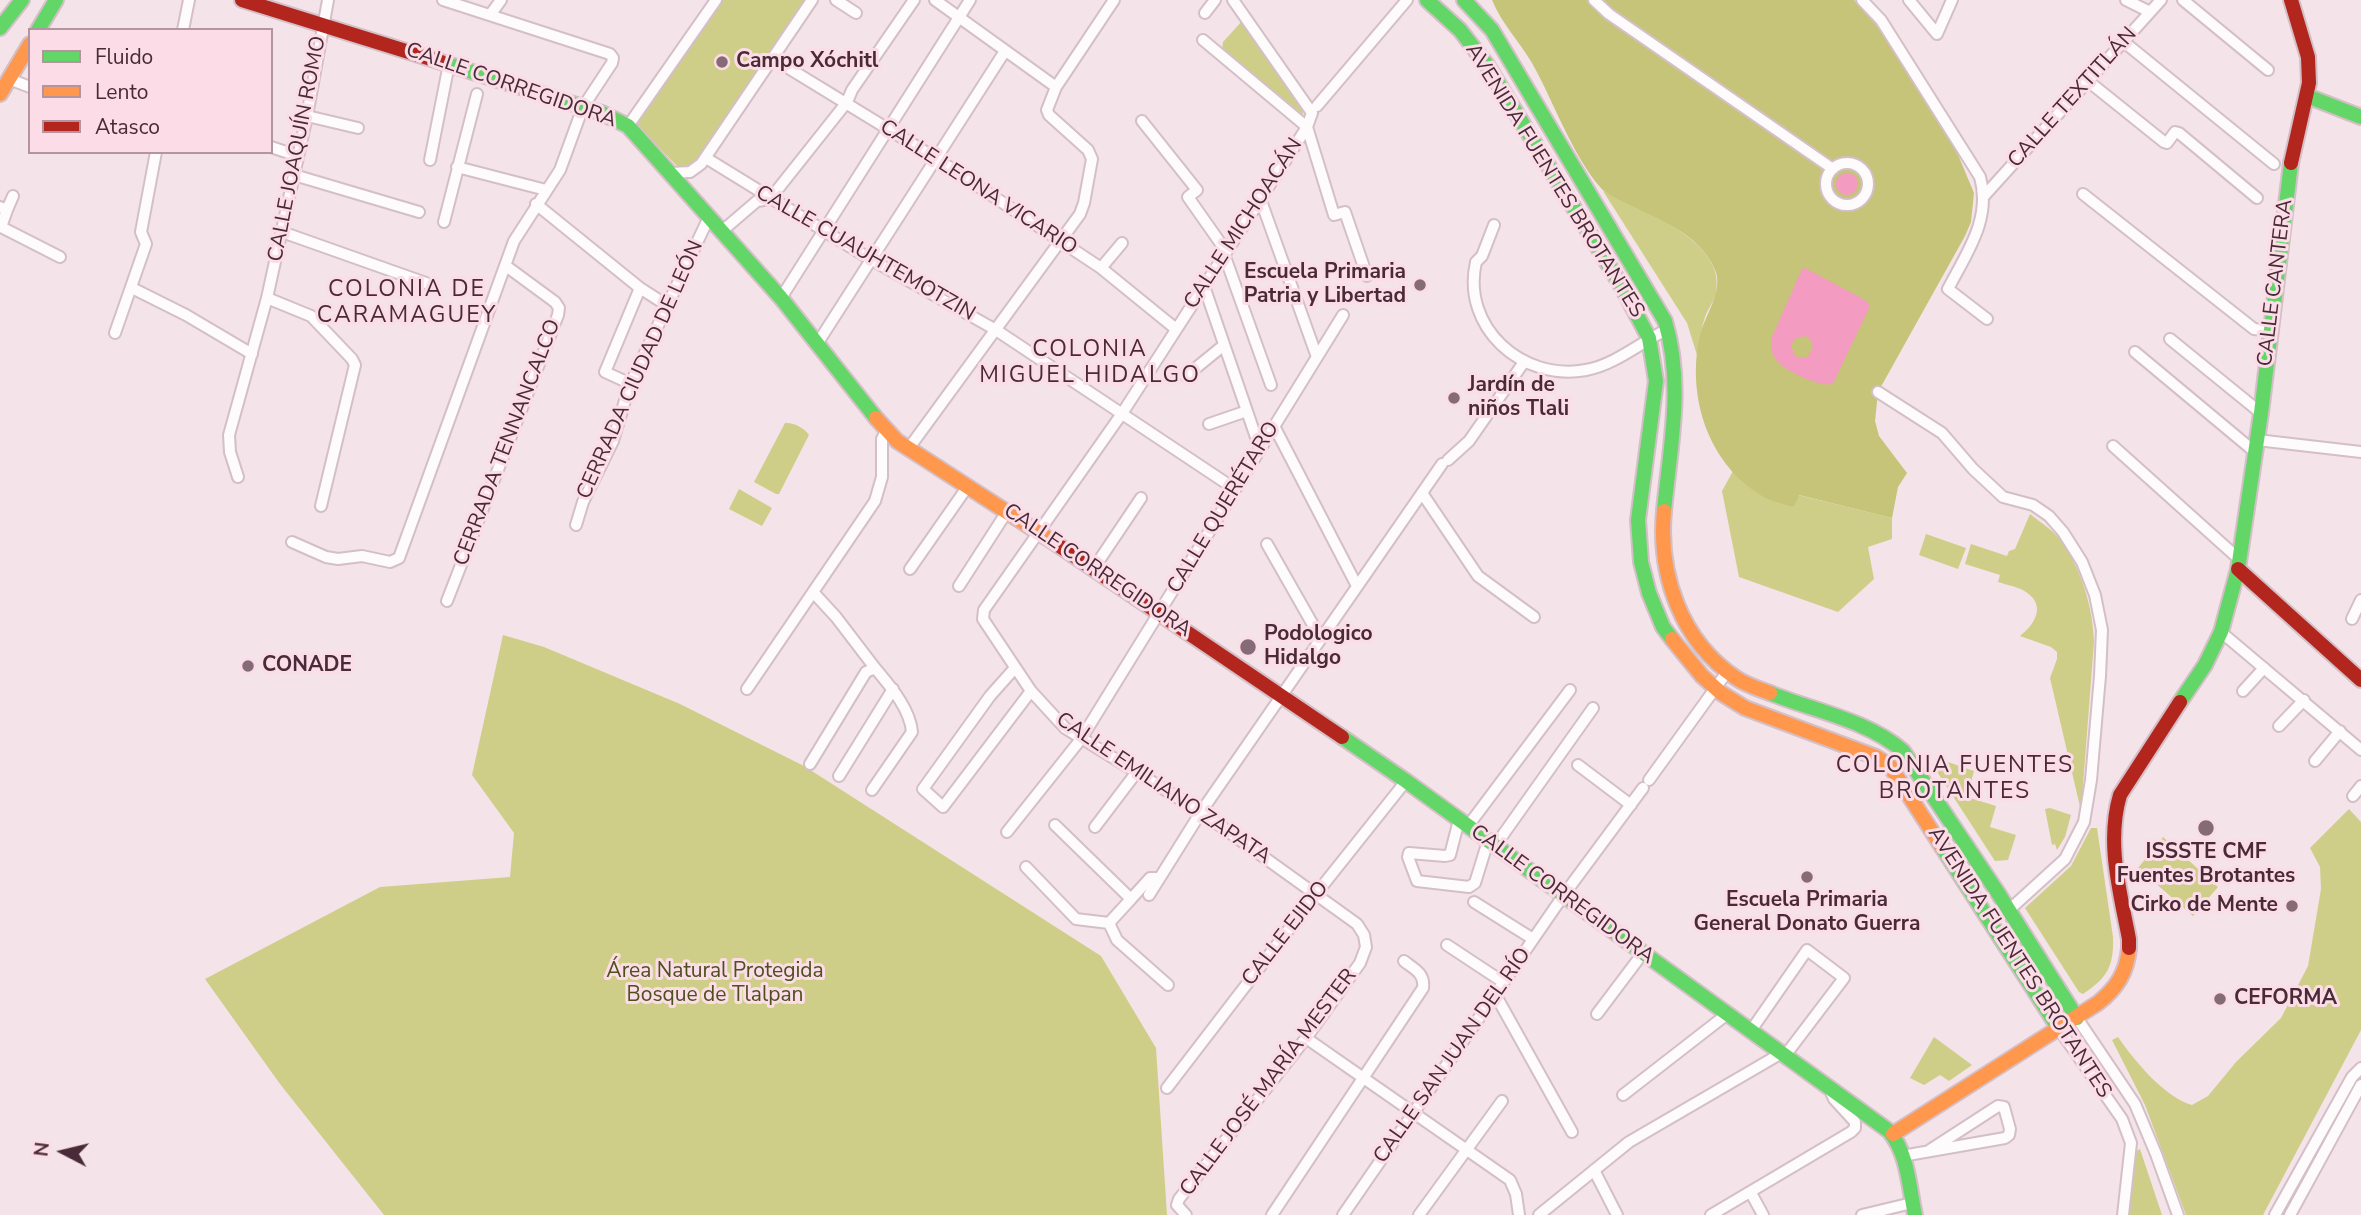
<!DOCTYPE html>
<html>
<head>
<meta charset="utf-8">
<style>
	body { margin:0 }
	#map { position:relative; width:2361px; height:1215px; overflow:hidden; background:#f4e3e9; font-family:"Nunito Sans",sans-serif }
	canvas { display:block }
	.legend { position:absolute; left:28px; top:28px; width:245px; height:126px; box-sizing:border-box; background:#fbdce7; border:2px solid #b395a0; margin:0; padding:9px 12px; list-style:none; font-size:21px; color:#482b36 }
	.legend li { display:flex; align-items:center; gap:14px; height:35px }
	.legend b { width:35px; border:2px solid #b395a0 }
	.north { position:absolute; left:28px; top:1117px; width:70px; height:70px; -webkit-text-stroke:5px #fbdce7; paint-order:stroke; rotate:277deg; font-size:19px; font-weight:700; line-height:28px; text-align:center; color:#482b36 }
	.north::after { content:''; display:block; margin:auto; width:24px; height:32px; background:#482b36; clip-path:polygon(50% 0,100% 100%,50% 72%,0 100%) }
</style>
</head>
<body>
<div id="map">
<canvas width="2361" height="1215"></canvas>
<ul class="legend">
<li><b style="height:9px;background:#63d668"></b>Fluido</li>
<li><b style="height:9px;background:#ff974d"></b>Lento</li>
<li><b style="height:9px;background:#b3261e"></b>Atasco</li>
</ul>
<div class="north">N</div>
</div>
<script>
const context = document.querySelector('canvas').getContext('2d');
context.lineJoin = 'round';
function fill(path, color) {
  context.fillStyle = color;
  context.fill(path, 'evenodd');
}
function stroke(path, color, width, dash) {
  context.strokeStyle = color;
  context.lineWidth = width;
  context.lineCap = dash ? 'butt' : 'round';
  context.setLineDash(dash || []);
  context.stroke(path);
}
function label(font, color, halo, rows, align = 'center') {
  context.font = font + ' "Nunito Sans",sans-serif';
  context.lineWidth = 6;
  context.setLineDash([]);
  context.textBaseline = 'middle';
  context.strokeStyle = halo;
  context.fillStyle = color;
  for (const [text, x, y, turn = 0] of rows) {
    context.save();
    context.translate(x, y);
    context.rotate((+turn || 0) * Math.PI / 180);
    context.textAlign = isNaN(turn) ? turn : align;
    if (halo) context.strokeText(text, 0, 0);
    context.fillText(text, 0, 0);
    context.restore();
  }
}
const green = new Path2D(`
	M722 0H807L694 164 678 167 636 124Z
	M1242 21 1302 105 1303 115 1222 49 1223 42Z
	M1603 191C1640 210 1727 240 1716 293 1714 301 1708 309 1705 317 1701 329 1699 342 1697 355L1687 323Z
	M785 423C793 422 805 428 809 435L779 494H776L754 482Z
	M1733 471 1751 487 1794 507 1798 495 1892 518V539L1868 547 1874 579 1838 612 1739 577 1722 491Z
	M739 489 772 508 762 526 729 509Z
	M2030 514C2041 523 2055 531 2063 543 2082 572 2093 608 2094 642L2081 811 2050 678 2057 659V652L2051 647 2020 636C2034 625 2047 606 2026 592 2019 587 2007 585 1998 582L2000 575 1965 564 1971 544 2007 556 2009 551 2015 549Z
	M1926 534 1966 548 1958 569 1919 555Z
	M503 635 544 647 680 704 804 766 1101 956 1156 1048 1167 1215H384L280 1084 205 979 380 887 510 877 514 833 472 775Z
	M1945 761 1974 771 1967 797 1996 806 1990 827 2016 835 2008 860 1995 861 1932 764Z
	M2050 808 2071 815 2065 837 2057 850 2055 844 2052 845 2045 809Z
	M2349 809 2361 822V1030L2263 1215H2186L2145 1105 2112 1040 2118 1037C2134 1060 2164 1097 2192 1105L2208 1096 2236 1062 2281 1018 2308 966 2321 889 2320 867 2310 848Z
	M2091 828H2097L2113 937C2114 967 2107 978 2083 994L2079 992 2025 908 2071 866Z
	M2163 837 2218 887 2193 916 2138 868Z
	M1934 1037 1972 1065 1949 1081 1940 1075 1924 1085 1910 1078Z
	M2140 1149 2162 1215H2129L2136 1151Z`);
const forest = new Path2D(`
	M1492 0H1854L1878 27 1951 138 1974 193 1971 222 1965 236 1878 392 1875 421 1879 436 1907 473 1898 487 1892 518 1799 495 1794 507C1784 504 1773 502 1764 497 1708 465 1686 396 1700 335 1705 315 1724 290 1715 270 1700 233 1657 219 1624 202 1616 198 1606 194 1601 188 1573 157 1553 100 1532 63 1519 41 1502 24 1492 0Z`);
const water = new Path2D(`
	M1836 184a11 11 0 1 1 22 0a11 11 0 1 1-22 0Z
	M1803 267 1865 300 1870 306 1833 384C1819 387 1787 372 1777 361 1771 354 1771 347 1771 339ZM1805 336C1816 341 1814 352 1805 358L1795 356 1791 345 1795 339Z`);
const street = new Path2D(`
	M836 0 856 13
	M935 0 1056 87
	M1594 0 1609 14 1833 169
	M1862 0 1881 20 1980 177C1992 219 1966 254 1948 289L1987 319
	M1909 0 1937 34 1952 0
	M2126 0 2150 12
	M2183 0 2268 70
	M1205 13 1215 0
	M490 15 501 0
	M183 30 189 0
	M1203 40 1307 127 1334 215 1345 212 1367 276
	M2124 42 2274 164
	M772 58 937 159 1101 268 1176 329
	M9 79 30 87
	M2088 81 2164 142 2167 143 2175 132 2179 133 2257 198
	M1317 106 1407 0
	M307 116 358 128
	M1142 121 1197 190 1188 197 1226 251
	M628 126 716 0
	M271 147 298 156
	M706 158 870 259 996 330 1235 489
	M430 160 449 64
	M1826 184a21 21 0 1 1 42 0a21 21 0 1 1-42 0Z
	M457 167 546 190
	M671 173 690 172 701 164 812 0
	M294 175 419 212
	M2083 194 2254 329 2271 331
	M1985 195 2161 0
	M1260 198 1317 357
	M536 204 640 288 668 306
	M0 207 7 210 1 227 60 257
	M7 210 13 196
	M444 222 477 94
	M1494 225 1482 256 1476 262C1461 327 1522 382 1586 370 1615 365 1641 342 1668 329
	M722 231 757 201 770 199 847 102 852 90 914 0
	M282 232 426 283
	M1224 254 1271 385
	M1101 268 1122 243
	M1204 286 1260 449
	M132 288 186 315 252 354
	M267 298 311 316 352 359 355 365 321 506
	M781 298 970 0
	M115 333 146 244 141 232 156 152
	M2170 339 2261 413
	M817 344 1005 51
	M2135 352 2255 452
	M1186 376 1224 345
	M631 384 605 372 640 288
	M1878 392 1942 433 1973 469 2003 497 2033 505 2049 516 2063 532 2082 562 2095 595 2102 630 2100 676 2091 780 2084 822 2065 859 2009 910
	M1209 424 1247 411
	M1274 426 1357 586
	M2257 440 2361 452
	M2113 446 2239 559
	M909 448 1080 214 1084 203 1092 159 1088 150 1049 115 1047 110 1056 87 1114 0
	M1448 460 1469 441 1524 362
	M238 477 230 452 229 435 267 298 307 116 328 0
	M1422 493 1478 576 1534 617
	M576 525 583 502 613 441 629 387 709 217
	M292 542 326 557 338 559 362 556 390 562 399 558 514 241 560 170 583 107 612 63 613 58 610 54 443 0
	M1267 544 1321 639
	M1094 568 1141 498
	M910 569 968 486
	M959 586 1008 510
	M447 601 558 315 559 308 555 302 506 266
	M2352 619 2361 600
	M2221 632 2361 750
	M1014 669 990 696 923 789 943 807 1031 691
	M747 689 875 501 882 477V439L886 431
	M2243 691 2264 668
	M2279 726 2304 700
	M2315 761 2340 731
	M810 764 866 672 875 668 836 617 813 592
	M1578 765 1631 805
	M839 776 893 689
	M1649 780 1727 672
	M872 790 912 732C910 708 889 685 875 668
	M2353 796 2361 786
	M1459 820 1450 855 1445 856 1409 853 1408 857 1417 881 1469 887 1475 883 1488 841
	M1055 825 1131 899 1150 878H1159
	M1468 826 1570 690
	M1095 827 1136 773
	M1007 832 1081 739 1343 315
	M1495 846 1593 708
	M1026 867 1076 919 1109 923 1131 899
	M1149 895 1201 812 1442 464
	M1474 902 1533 939
	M1109 923 1117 940 1168 985
	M1447 945 1503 982
	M1495 994 1572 1132
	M1597 1014 1643 953
	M2077 1018 2135 1104 2156 1154 2178 1215
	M2059 1029 2122 1119 2131 1143 2123 1215
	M1750 1032 1807 950 1844 978 1784 1057
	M1306 1038 1510 1180 1516 1194 1519 1215
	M1167 1088 1316 894 1406 781
	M1623 1095 1726 1015
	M1902 1156 2005 1138 2009 1135 2010 1129 2004 1107 1998 1106 1930 1150
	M1594 1170 1617 1215
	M1751 1193 1763 1215
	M1186 1215 1177 1205 1179 1199 1306 1038 1360 963 1366 947 1364 935 1357 924 1201 812 1065 728 1031 691 983 619 984 610 1123 412 1307 127 1312 113 1233 0
	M1272 1215 1423 988C1425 973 1414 969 1404 961
	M1343 1215 1563 896 1643 788
	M1419 1215 1502 1101
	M1539 1215 1629 1142 1780 1054
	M1711 1215 1851 1132 1855 1128V1122L1834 1099 1830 1090
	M1862 1215 1912 1203
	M2275 1215 2352 1077 2361 1068
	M2290 1215 2361 1085`);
const fast = new Path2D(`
	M1427 0 1460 30 1487 65 1622 287 1649 338 1656 381 1638 520 1641 562 1649 593 1663 627 1672 639
	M1464 0 1492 30 1665 321C1684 385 1670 446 1664 511
	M0 28 22 0
	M38 30 56 0
	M441 62 602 113 628 126 781 298 876 418
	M2307 96 2361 117
	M1770 693C1814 711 1867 720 1903 751L1998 893 2077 1018
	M2180 702 2205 665 2221 632 2238 569 2261 413 2291 163
	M1342 737 1406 781 1889 1131C1908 1153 1909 1187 1915 1215
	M1942 847 2059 1029`);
const slow = new Path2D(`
	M0 94 30 44
	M876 418 897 441 1058 545
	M1664 511C1658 575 1681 641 1736 678 1746 685 1759 689 1770 693
	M1672 639 1702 676 1721 693 1745 708 1876 757 1890 766 1942 847
	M1893 1134 2098 1003C2117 988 2127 972 2129 948`);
const jam = new Path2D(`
	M242 0 441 62
	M2291 0 2308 57 2309 83 2291 163
	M1058 545 1342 737
	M2238 569 2361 680
	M2129 948V939C2120 891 2106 843 2120 795L2180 702`);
const markers = [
	[722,62,7,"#846b75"],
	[1420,285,7,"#846b75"],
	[1454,398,7,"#846b75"],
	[1248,647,9,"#846b75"],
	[248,666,7,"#846b75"],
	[2206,828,9,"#846b75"],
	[1807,877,7,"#846b75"],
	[2292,906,7,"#846b75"],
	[2220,999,7,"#846b75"]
];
const poiNames = [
	["Campo Xóchitl",736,62],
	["Escuela Primaria",1406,273,"right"],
	["Patria y Libertad",1406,297,"right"],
	["Jardín de",1468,386],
	["niños Tlali",1468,410],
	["Podologico",1264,635],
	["Hidalgo",1264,659],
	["CONADE",262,666],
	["ISSSTE CMF",2206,853,"center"],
	["Fuentes Brotantes",2206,877,"center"],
	["Escuela Primaria",1807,901,"center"],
	["General Donato Guerra",1807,925,"center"],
	["Cirko de Mente",2278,906,"right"],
	["CEFORMA",2234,999]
];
const streetNames = [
	["CALLE CORREGIDORA",511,86,19],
	["CALLE TEXTITLÁN",2073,98,-48],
	["CALLE JOAQUÍN ROMO",298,149,-79],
	["AVENIDA FUENTES BROTANTES",1554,181,58],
	["CALLE LEONA VICARIO",978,188,33],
	["CALLE MICHOACÁN",1244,224,-57],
	["CALLE CUAUHTEMOTZIN",865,254,30],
	["CALLE CANTERA",2276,283,-83],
	["CERRADA CIUDAD DE LEÓN",641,370,-66],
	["CERRADA TENNANCALCO",508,443,-69],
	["CALLE QUERÉTARO",1224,508,-59],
	["CALLE CORREGIDORA",1097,571,34],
	["CALLE EMILIANO ZAPATA",1163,789,34],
	["CALLE CORREGIDORA",1562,895,36],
	["CALLE EJIDO",1286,934,-52],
	["AVENIDA FUENTES BROTANTES",2019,963,57],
	["CALLE SAN JUAN DEL RÍO",1453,1056,-55],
	["CALLE JOSÉ MARÍA MESTER",1269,1083,-53]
];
const parkNames = [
	["Área Natural Protegida",715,972],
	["Bosque de Tlalpan",715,996]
];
const neighbourhoodNames = [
	["COLONIA DE",407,290],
	["CARAMAGUEY",407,316],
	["COLONIA",1090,350],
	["MIGUEL HIDALGO",1090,376],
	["COLONIA FUENTES",1955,766],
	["BROTANTES",1955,792]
];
fill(green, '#cfce88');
fill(forest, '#c5c478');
fill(water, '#f39bc0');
stroke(street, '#d4bfc7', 14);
stroke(fast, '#d4bfc7', 18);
stroke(slow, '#d4bfc7', 18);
stroke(jam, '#d4bfc7', 18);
stroke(street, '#fdfbfc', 10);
stroke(fast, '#63d668', 14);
stroke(slow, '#ff974d', 14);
stroke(jam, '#b3261e', 14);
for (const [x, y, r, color] of markers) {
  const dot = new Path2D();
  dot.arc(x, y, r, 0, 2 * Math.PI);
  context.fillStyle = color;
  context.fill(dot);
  stroke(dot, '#fbdce7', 2.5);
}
label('bold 21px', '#482b36', '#fbdce7', poiNames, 'left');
label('21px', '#482b36', '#fbdce7', streetNames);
label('21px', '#4b501d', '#fbdce7', parkNames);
context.letterSpacing = '2px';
label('23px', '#482b36', '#fbdce7', neighbourhoodNames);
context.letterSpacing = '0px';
</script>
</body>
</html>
